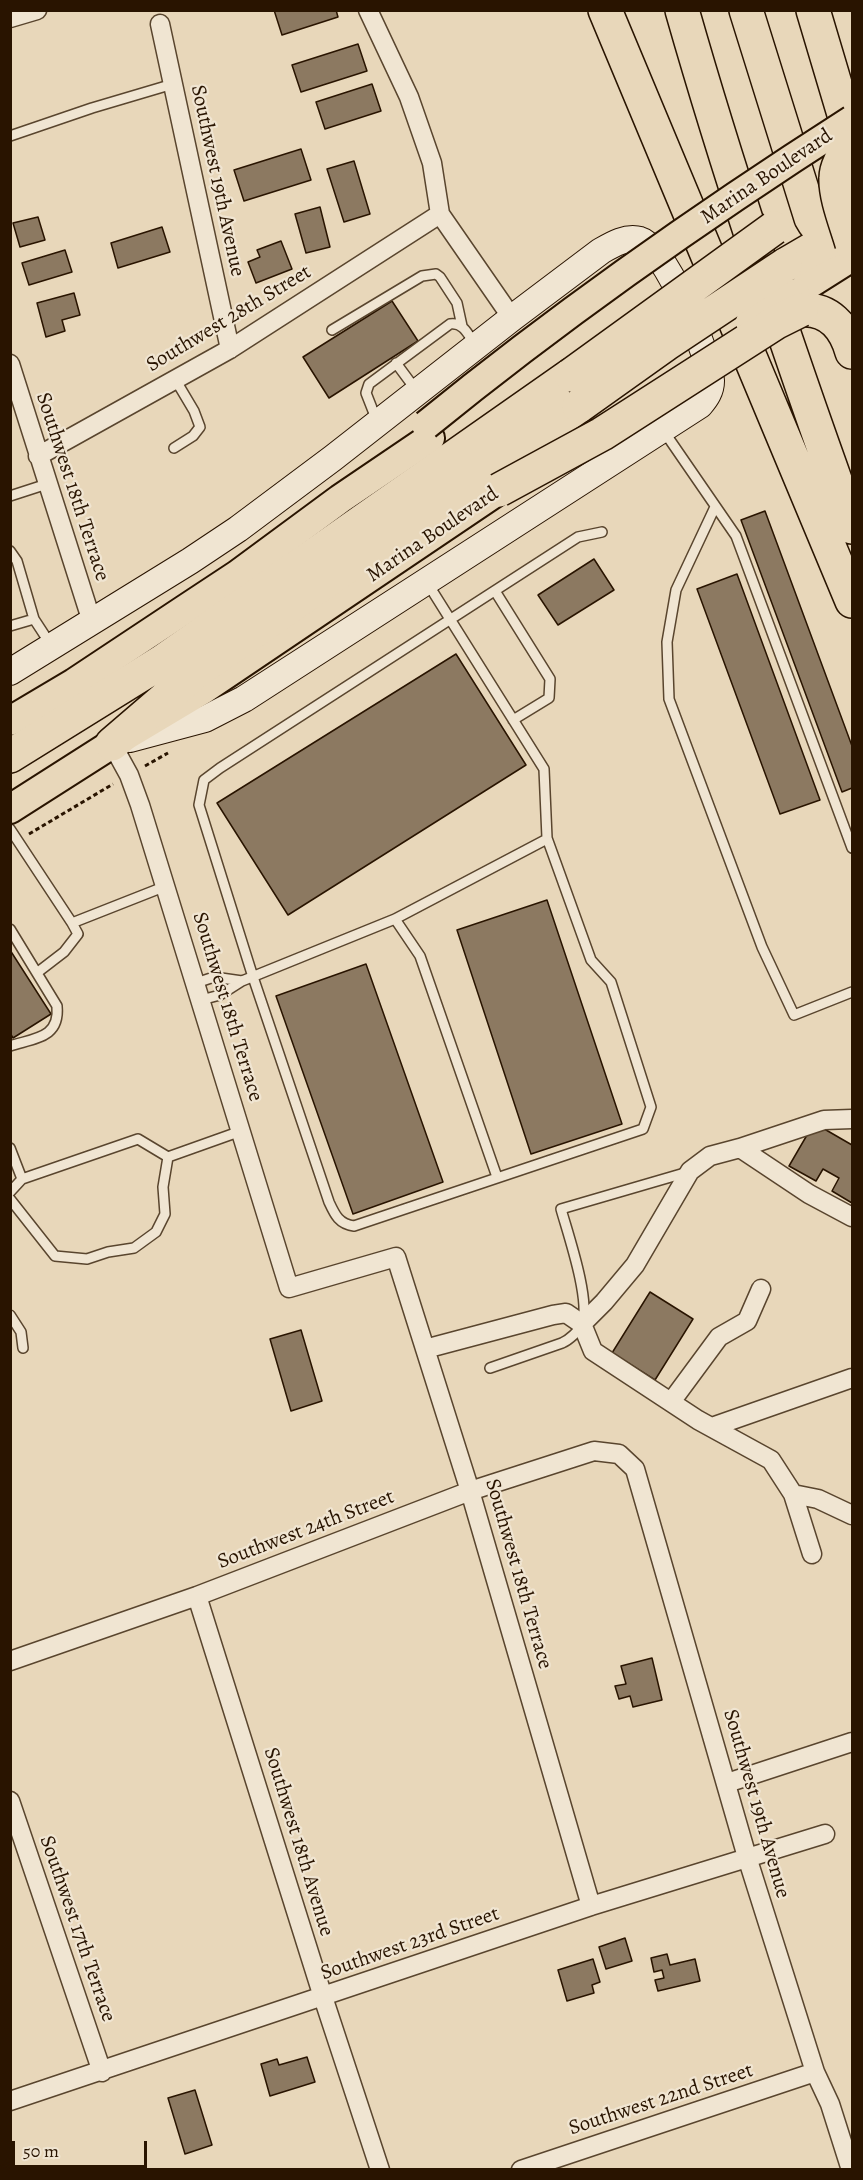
<!DOCTYPE html>
<html>
<head>
<meta charset="utf-8">
<style>
	body { margin:0 }
	#map { position:relative; width:863px; height:2180px; overflow:hidden; background:#e8d7ba; font-family:Alegreya,serif }
	canvas { display:block }
	.frame { position:absolute; inset:0; border:12px solid #291400; pointer-events:none }
	.scale { position:absolute; left:12px; top:2141px; width:135px; height:27px; box-sizing:border-box; border:3px solid #291400; border-top:0; padding-left:8px; font-size:18px; line-height:21px; white-space:nowrap; color:#291400; -webkit-text-stroke:4px #f0e5d2; paint-order:stroke }
</style>
</head>
<body>
<div id="map">
<canvas width="863" height="2180"></canvas>
<div class="frame"></div>
<div class="scale">50 m</div>
</div>
<script>
const context = document.querySelector('canvas').getContext('2d');
context.lineJoin = 'round';
function fill(path, color) {
  context.fillStyle = color;
  context.fill(path, 'evenodd');
}
function stroke(path, color, width, dash) {
  context.strokeStyle = color;
  context.lineWidth = width;
  context.lineCap = dash ? 'butt' : 'round';
  context.setLineDash(dash || []);
  context.stroke(path);
}
function label(font, color, halo, rows, align = 'center') {
  context.font = font + ' Alegreya,serif';
  context.lineWidth = 4.5;
  context.setLineDash([]);
  context.textBaseline = 'middle';
  context.strokeStyle = halo;
  context.fillStyle = color;
  for (const [text, x, y, turn = 0] of rows) {
    context.save();
    context.translate(x, y);
    context.rotate((+turn || 0) * Math.PI / 180);
    context.textAlign = isNaN(turn) ? turn : align;
    if (halo) context.strokeText(text, 0, 0);
    context.fillText(text, 0, 0);
    context.restore();
  }
}
const building = new Path2D(`
	M274 10H336L338 17 282 35Z
	M358 44 367 71 301 92 292 65Z
	M372 84 381 111 325 129 316 102Z
	M301 149 311 180 244 201 234 170Z
	M354 161 370 214 344 222 327 169Z
	M320 207 330 247 306 253 295 214Z
	M38 217 45 240 20 247 13 223Z
	M162 227 170 252 118 268 111 243Z
	M281 241 292 269 256 283 248 262 260 257 257 250Z
	M65 250 72 272 29 285 22 263Z
	M74 293 80 315 62 320 65 331 46 337 37 303Z
	M392 301 418 341 329 398 303 357Z
	M765 511 852 746V788L842 792 741 520Z
	M594 559 614 590 558 625 538 595Z
	M737 574 820 800 780 814 697 589Z
	M456 654 526 765 288 915 217 803Z
	M547 900 622 1124 531 1154 457 930Z
	M10 950 51 1014 13 1038 10 1033Z
	M366 964 443 1182 353 1214 276 996Z
	M814 1123 852 1145V1203L832 1191 839 1178 823 1169 816 1181 789 1166Z
	M650 1292 693 1319 655 1380 612 1353Z
	M301 1330 322 1401 291 1411 270 1339Z
	M652 1658 662 1700 633 1707 630 1696 619 1699 615 1686 626 1684 621 1666Z
	M625 1938 632 1961 606 1969 599 1947Z
	M667 1954 670 1965 695 1959 700 1981 658 1991 655 1980 664 1978 662 1970 654 1972 651 1958Z
	M593 1959 600 1982 592 1985 594 1993 567 2001 558 1970Z
	M307 2057 315 2082 270 2096 261 2064 277 2059 279 2065Z
	M195 2090 212 2145 185 2154 168 2098Z`);
const path = new Path2D(`
	M145 766 168 753
	M29 834 113 784`);
const lane = new Path2D(`
	M10 136 92 108 173 84
	M332 330 422 276 436 274 440 277 457 303 462 326
	M396 363 416 390
	M377 421 366 393 369 384 450 324C463 322 468 334 474 343
	M663 430 736 536 852 848
	M174 448 193 436 200 427 194 411 175 379
	M10 496 47 484
	M715 507 676 590 667 642 669 699 762 947 794 1015 852 992
	M10 551 17 561 34 619 51 645
	M428 584 544 769 547 838 591 960 611 982 651 1107 643 1129 354 1226C339 1224 335 1215 329 1202L253 977 199 805 204 780 220 768 578 537 602 532
	M495 591 550 679 549 698 513 720
	M10 626 34 619
	M10 829 72 923 78 934 64 952 38 972
	M395 919 420 956 497 1177
	M72 923 166 886
	M10 929 57 1006C60 1038 35 1038 10 1046
	M196 983 214 977 242 981
	M201 1000 220 995 242 981 395 919 547 839
	M10 1148 22 1179
	M10 1192 22 1179 138 1139 168 1157
	M10 1199 55 1256 87 1259 108 1252 134 1248 156 1232 165 1214 163 1187 168 1157 241 1131
	M10 1315 21 1332 23 1348
	M490 1368 562 1343C569 1340 579 1331 582 1324 591 1301 568 1234 561 1209L688 1172`);
const street = new Path2D(`
	M368 10 409 97 432 163 440 214 512 318
	M10 18 37 10
	M160 24 230 349
	M10 364 92 622
	M38 456 230 349 440 214
	M112 744 129 775 140 805 289 1288 396 1257 470 1491 591 1906
	M740 1148 824 1120 852 1119
	M582 1324 593 1351 698 1420 771 1460 793 1494 818 1499 852 1515
	M425 1349 553 1315 566 1313 582 1324 604 1302 635 1265 690 1171 710 1156 740 1148 809 1194 852 1217
	M671 1402 719 1337 747 1321 761 1289
	M712 1427 852 1378
	M793 1494 812 1554
	M197 1596 323 1997 380 2170
	M10 1661 197 1596 470 1491 594 1451 619 1454 635 1469 747 1857 815 2072 830 2104 851 2170
	M727 1783 852 1742
	M10 1801 102 2072
	M10 2101 591 1906 825 1834
	M521 2170 815 2072`);
const secondary = new Path2D(`
	M10 672 190 561 238 529 333 458 512 318 601 251C613 244 627 236 640 240 666 247 709 355 711 381 711 391 706 398 700 405L244 699 205 719 130 739`);
const primary = new Path2D(`
	M795 293 852 257
	M10 721 74 683 184 610 237 575 340 499 430 438
	M10 809 112 744 204 689 499 490`);
const highway = new Path2D(`
	M605 10 852 601
	M682 10C732 185 790 356 852 527
	M746 10 811 218C818 231 827 238 842 235
	M813 10 852 141
	M785 265 809 251 848 231
	M801 310C828 308 845 327 852 352
	M112 744 197 671 579 406
	M10 756 163 661 571 375`);
const primaryBridge = new Path2D(`
	M750 322 795 293
	M426 425C561 315 705 214 852 120`);
const highwayBridge = new Path2D(`
	M849 147C843 156 836 167 836 178 835 197 847 226 852 244
	M571 375 774 228
	M579 406 666 344 785 265
	M499 490 602 434 775 323 801 310`);
const streetNames = [
	["Marina Boulevard",767,177,-34],
	["Southwest 19th Avenue",217,181,78],
	["Southwest 28th Street",229,319,-31],
	["Southwest 18th Terrace",72,487,72],
	["Marina Boulevard",433,535,-34],
	["Southwest 18th Terrace",227,1007,73],
	["Southwest 24th Street",306,1530,-21],
	["Southwest 18th Terrace",518,1574,74],
	["Southwest 19th Avenue",756,1804,74],
	["Southwest 18th Avenue",298,1842,73],
	["Southwest 17th Terrace",77,1929,71],
	["Southwest 23rd Street",410,1944,-19],
	["Southwest 22nd Street",661,2100,-18]
];
fill(building, '#8c7961');
stroke(building, '#291400', 1.5);
stroke(lane, '#59452e', 12);
stroke(street, '#59452e', 21);
stroke(secondary, '#291400', 28);
stroke(primary, '#291400', 32);
stroke(highway, '#291400', 36);
stroke(path, '#291400', 3, [4.5, 3]);
stroke(lane, '#f0e5d2', 9);
stroke(street, '#f0e5d2', 18);
stroke(secondary, '#f0e5d2', 26);
stroke(primary, '#e8d7ba', 28);
stroke(highway, '#e8d7ba', 33);
stroke(primaryBridge, '#291400', 32, []);
stroke(highwayBridge, '#291400', 36, []);
stroke(primaryBridge, '#e8d7ba', 28);
stroke(highwayBridge, '#e8d7ba', 33);
label('21px', '#291400', '#f0e5d2', streetNames);
</script>
</body>
</html>
